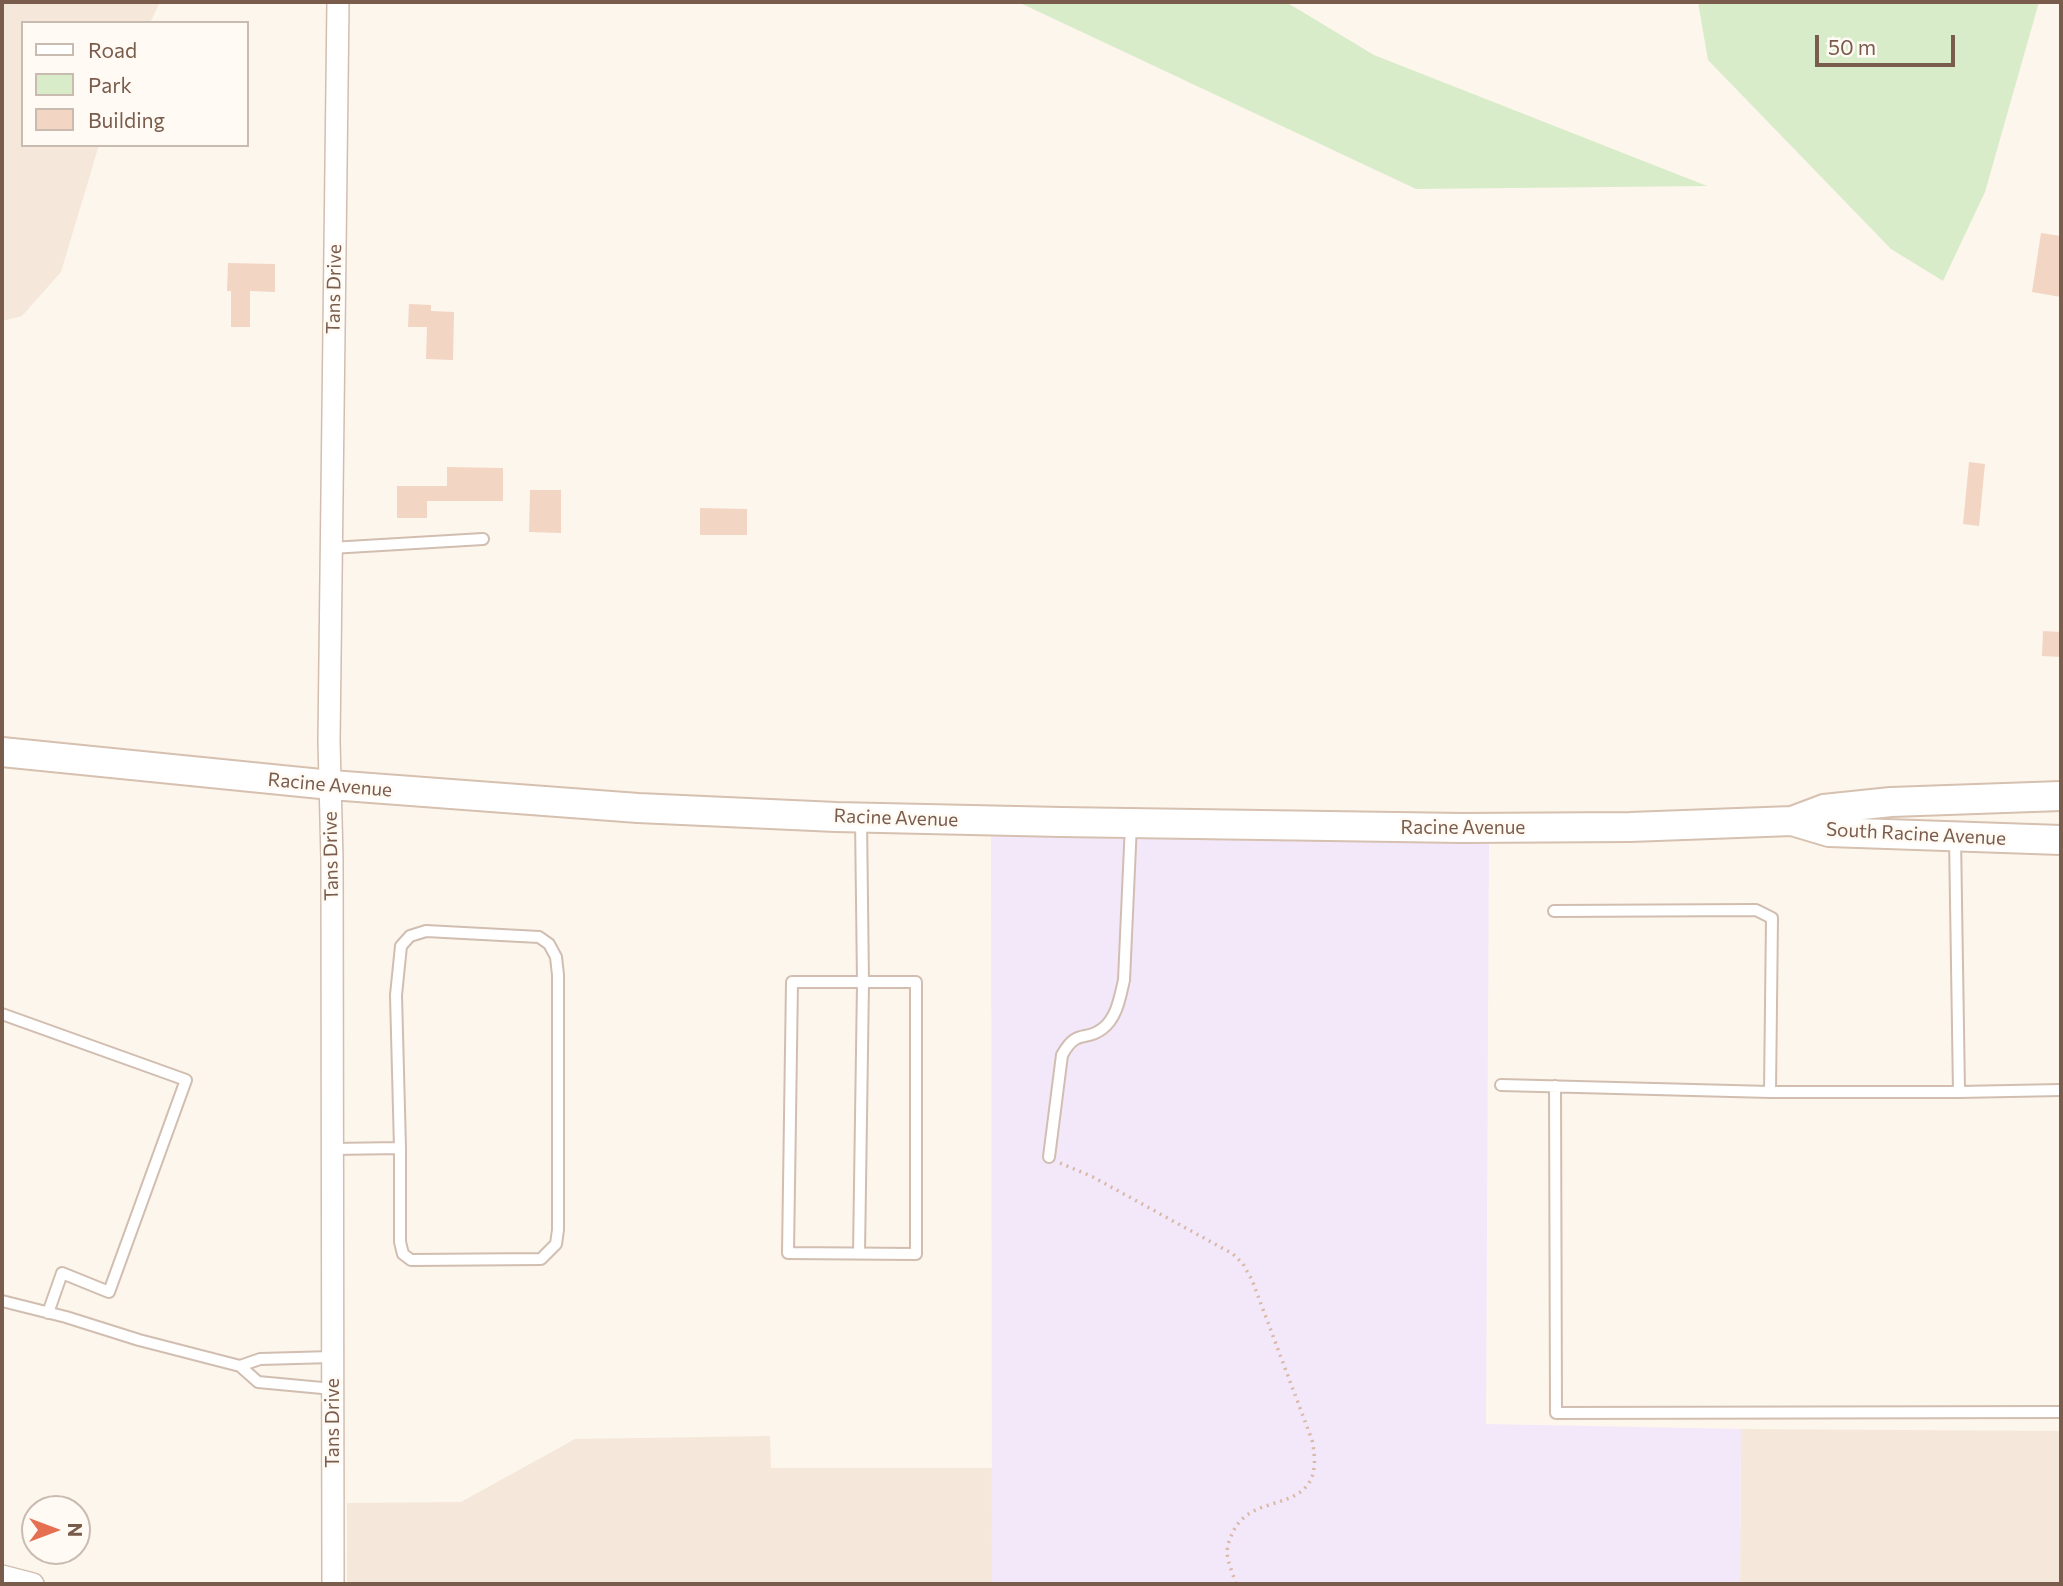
<!DOCTYPE html>
<html>
<head>
<meta charset="utf-8">
<style>
	body { margin:0 }
	#map { position:relative; width:2063px; height:1586px; overflow:hidden; background:#fdf6ec; font-family:Commissioner,sans-serif }
	canvas { display:block }
	.frame { position:absolute; inset:0; border:4px solid #7a5c4d; pointer-events:none }
	.legend { position:absolute; left:21px; top:21px; width:228px; height:126px; box-sizing:border-box; background:#fffaf3; border:2px solid #cabbb1; margin:0; padding:9px 12px; list-style:none; font-size:21px; color:#7a5c4d }
	.legend li { display:flex; align-items:center; gap:14px; height:35px }
	.legend b { width:35px; border:2px solid #cabbb1 }
	.north { position:absolute; left:21px; top:1495px; width:70px; height:70px; box-sizing:border-box; background:#fffaf3; border:2px solid #cabbb1; border-radius:50%; rotate:90deg; font-size:19px; font-weight:700; line-height:28px; text-align:center; color:#7a5c4d }
	.north::after { content:''; display:block; margin:auto; width:24px; height:32px; background:#e76f51; clip-path:polygon(50% 0,100% 100%,50% 72%,0 100%) }
	.scale { position:absolute; left:1815px; top:35px; width:140px; height:32px; box-sizing:border-box; border:4px solid #7a5c4d; border-top:0; padding-left:9px; font-size:21px; line-height:24px; white-space:nowrap; color:#7a5c4d; -webkit-text-stroke:5px #fffaf3; paint-order:stroke }
</style>
</head>
<body>
<div id="map">
<canvas width="2063" height="1586"></canvas>
<div class="frame"></div>
<ul class="legend">
<li><b style="height:9px;background:#fff"></b>Road</li>
<li><b style="height:19px;background:#d8ecc9"></b>Park</li>
<li><b style="height:19px;background:#f3d5c3"></b>Building</li>
</ul>
<div class="north">N</div>
<div class="scale">50 m</div>
</div>
<script>
const context = document.querySelector('canvas').getContext('2d');
context.lineJoin = 'round';
function fill(path, color) {
  context.fillStyle = color;
  context.fill(path, 'evenodd');
}
function stroke(path, color, width, dash) {
  context.strokeStyle = color;
  context.lineWidth = width;
  context.lineCap = dash ? 'butt' : 'round';
  context.setLineDash(dash || []);
  context.stroke(path);
}
function label(font, color, halo, rows, align = 'center') {
  context.font = font + ' Commissioner,sans-serif';
  context.lineWidth = 5;
  context.setLineDash([]);
  context.textBaseline = 'middle';
  context.strokeStyle = halo;
  context.fillStyle = color;
  for (const [text, x, y, turn = 0] of rows) {
    context.save();
    context.translate(x, y);
    context.rotate((+turn || 0) * Math.PI / 180);
    context.textAlign = isNaN(turn) ? turn : align;
    if (halo) context.strokeText(text, 0, 0);
    context.fillText(text, 0, 0);
    context.restore();
  }
}
const residential = new Path2D(`
	M2 2H160L150 23H23V145H99L61 272 22 316 2 321Z
	M1741 1429 2061 1431V1584H1740Z
	M770 1436 771 1468H993L992 1584H347V1503L461 1502 575 1439Z`);
const education = new Path2D(`
	M991 833 1489 840 1486 1424 1741 1429 1740 1584H992Z`);
const green = new Path2D(`
	M1018 2H1286L1374 55 1707 186 1416 189Z
	M1698 2H2039L1985 192 1943 281 1891 249 1708 60Z`);
const building = new Path2D(`
	M2041 233 2061 236V297L2032 292Z
	M228 263 275 264V292L250 291V327H231V291H227Z
	M409 304 431 305V311L454 312 453 360 426 359 427 327H408Z
	M1969 462 1985 464 1979 526 1963 524Z
	M447 467 503 468V501H427V518H397V486H447Z
	M530 490H561V533L529 532Z
	M700 508 747 509V535H700Z
	M2043 631 2061 632V657L2042 656Z`);
const path = new Path2D(`
	M1060 1163 1093 1177 1233 1254 1243 1264 1252 1280 1312 1440C1329 1520 1253 1487 1233 1532 1230 1538 1227 1545 1227 1553 1228 1563 1233 1574 1236 1584`);
const lane = new Path2D(`
	M331 548 483 539
	M1554 911 1756 910 1772 918 1770 1092H1959L1955 837
	M792 982H916V1254L788 1253Z
	M2 1014 186 1080 109 1292 62 1273 48 1313
	M1501 1085 1770 1092
	M1555 1086 1556 1413 2061 1412
	M1959 1092 2061 1090
	M332 1149 400 1148 396 995 401 946 410 936 426 931 539 937 549 944 556 957 558 975V1230L556 1244 541 1259 411 1260 403 1254 400 1242V1148
	M1049 1157 1062 1055C1077 1028 1085 1042 1102 1029 1117 1018 1120 997 1124 980L1131 824
	M859 1253 863 983 861 818
	M2 1301 66 1317 139 1340 240 1366
	M332 1357 260 1359 240 1366 258 1382 333 1389`);
const street = new Path2D(`
	M2 1576 33 1584
	M333 1584 332 859 329 741 338 2`);
const secondary = new Path2D(`
	M2 752 331 785 638 808 836 817 1061 822 1462 828 1630 827 1792 821 1824 809 1891 802 2061 796
	M1792 821 1829 832 2061 840`);
const streetNames = [
	["Tans Drive",334,289,-89],
	["Racine Avenue",330,785,5],
	["Racine Avenue",896,818,2],
	["Racine Avenue",1463,828],
	["South Racine Avenue",1916,834,3],
	["Tans Drive",331,856,-91],
	["Tans Drive",333,1423,-90]
];
fill(residential, '#f5e8da');
fill(education, '#f3e8fa');
fill(green, '#d8ecc9');
fill(building, '#f3d5c3');
stroke(lane, '#d1beb0', 14);
stroke(street, '#d1beb0', 24);
stroke(secondary, '#d6c0b0', 32);
stroke(path, '#d9b8a5', 3.5, [2, 5]);
stroke(lane, '#fff', 10);
stroke(street, '#fff', 21);
stroke(secondary, '#fff', 28);
label('19px', '#7a5c4d', '#fffaf3', streetNames);
</script>
</body>
</html>
